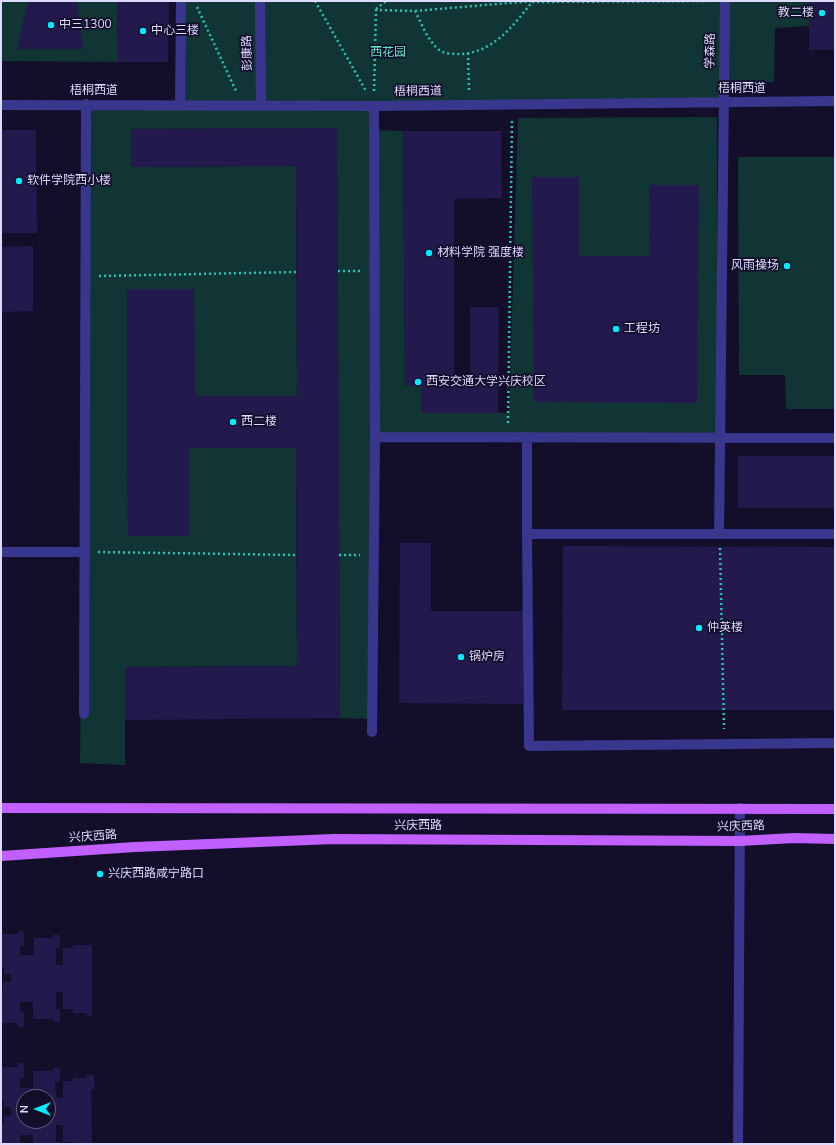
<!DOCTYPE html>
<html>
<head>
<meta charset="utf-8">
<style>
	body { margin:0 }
	#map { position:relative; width:836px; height:1145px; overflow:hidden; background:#130f2b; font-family:"Nunito Sans",sans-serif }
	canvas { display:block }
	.frame { position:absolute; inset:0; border:2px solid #ddd9ff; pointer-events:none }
	.north { position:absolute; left:16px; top:1089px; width:40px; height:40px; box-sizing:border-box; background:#130f2b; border:1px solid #646080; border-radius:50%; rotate:270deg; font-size:11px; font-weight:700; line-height:16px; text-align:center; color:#ddd9ff }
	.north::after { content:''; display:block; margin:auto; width:14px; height:18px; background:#05eaff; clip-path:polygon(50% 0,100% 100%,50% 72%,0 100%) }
</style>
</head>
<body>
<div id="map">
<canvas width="836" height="1145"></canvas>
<div class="frame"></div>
<div class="north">N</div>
</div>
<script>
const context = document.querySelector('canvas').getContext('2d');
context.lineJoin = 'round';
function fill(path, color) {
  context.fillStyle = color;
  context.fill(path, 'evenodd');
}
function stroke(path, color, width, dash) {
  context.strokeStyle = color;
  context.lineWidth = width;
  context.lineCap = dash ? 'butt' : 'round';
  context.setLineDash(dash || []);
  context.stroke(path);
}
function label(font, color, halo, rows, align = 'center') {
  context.font = font + ' "Nunito Sans","Noto Sans SC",sans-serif';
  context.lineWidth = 3.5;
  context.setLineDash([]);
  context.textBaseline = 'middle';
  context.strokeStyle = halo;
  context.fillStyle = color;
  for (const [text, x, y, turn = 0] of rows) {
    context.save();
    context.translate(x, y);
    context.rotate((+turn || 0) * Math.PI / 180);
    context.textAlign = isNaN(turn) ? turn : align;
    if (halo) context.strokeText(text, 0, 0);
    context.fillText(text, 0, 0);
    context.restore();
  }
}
const green = new Path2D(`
	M1 1H117L118 62 1 61Z
	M181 1H809V26L775 28 774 82 723 83V102L180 105Z
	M86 104 374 111V130L403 131 405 386H421V413H509L518 118 717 117V436L375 437 372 719 340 718 337 128 131 129V167L296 166 297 396H195L194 289H127L128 536H189V448H296L297 666 125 667V765L80 763Z
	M738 157H835V409H786L785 375H739Z`);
const building = new Path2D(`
	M28 1H77L83 49H17Z
	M117 1H169L168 62H118Z
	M809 1H835V50H809Z
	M337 128 340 718 125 720V667L297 666 296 448H189V536H128L127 289H194L195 396H297L296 166 131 167V129Z
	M1 130H36L37 233H1Z
	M403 131H501L502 198 454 199V381L470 382V307H499L498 413H421V386H405Z
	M532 177H579V256H649L650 185H699L697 403 534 402Z
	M33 246V311L1 312V247Z
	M738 456H835V508H738Z
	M400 543H431V611H523V704L399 703Z
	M563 546 835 547V710H562Z
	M18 931H24V946H20V955H34V938H53V935H60V948H56V965H63V948H73V945H92V1016H87V1013H73V1009H63V992H56V1009H60V1022H53V1019H33V1002H20V1012H24V1027H18V1023H1V990H3V982H11V974H4V967H1V934H18Z
	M18 1063H24V1078H20V1088H33V1071H53V1068H60V1082H55L56 1098H63V1081H73V1078H87V1075H94L95 1089H91L92 1144H73V1142H63V1125H56V1142H60V1144H33V1135H20V1144H1V1123H4V1116H11V1107H4V1100H1V1067H18ZM24 1097H48V1121H24Z`);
const path = new Path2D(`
	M315 1 366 91
	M197 7 236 91
	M376 9 386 1
	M415 11 532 1
	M468 53 469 91
	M374 91 376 10 415 11C422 24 427 40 439 50 444 54 453 54 460 54 493 53 513 26 532 2L708 1
	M338 271H361
	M99 276 296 272
	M508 423 512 118
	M720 548 724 729
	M98 552 297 555
	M339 555H360`);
const minor = new Path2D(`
	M260 1 261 105
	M1 105 374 106 835 101
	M180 105 181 1
	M375 437 835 438
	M527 437V534H835
	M527 534 529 746 835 743
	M719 534 725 1
	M1 552H85
	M84 714 86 104
	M372 732 375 437 374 106
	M738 1144 740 808`);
const major = new Path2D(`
	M1 808 835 809
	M1 856 135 847 334 839 740 841 794 838 835 839`);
const markers = [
	[822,13,4,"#05eaff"],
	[51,25,4,"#05eaff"],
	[143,31,4,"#05eaff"],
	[19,181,4,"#05eaff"],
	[429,253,4,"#05eaff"],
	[787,266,4,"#05eaff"],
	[616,329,4,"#05eaff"],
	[418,382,4,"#05eaff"],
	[233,422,4,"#05eaff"],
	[699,628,4,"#05eaff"],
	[461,657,4,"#05eaff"],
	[100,874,4,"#05eaff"]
];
const poiNames = [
	["教二楼",814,13,"right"],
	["中三1300",59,25],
	["中心三楼",151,31],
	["软件学院西小楼",27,181],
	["材料学院 强度楼",437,253],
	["风雨操场",779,266,"right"],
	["工程坊",624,329],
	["西安交通大学兴庆校区",426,382],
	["西二楼",241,422],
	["仲英楼",707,628],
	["锅炉房",469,657],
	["兴庆西路咸宁路口",108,874]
];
const streetNames = [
	["学森路",711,51,-89],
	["彭康路",248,53,-91],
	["梧桐西道",742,89],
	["梧桐西道",94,91],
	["梧桐西道",418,92,-1],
	["兴庆西路",418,826],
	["兴庆西路",741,827,-2],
	["兴庆西路",93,837,-4]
];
const parkNames = [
	["西花园",388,53]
];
fill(green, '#113534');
fill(building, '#23194d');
stroke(path, '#27c4b8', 2.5, [2, 3]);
stroke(minor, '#38378d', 10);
stroke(major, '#c160ff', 10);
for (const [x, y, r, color] of markers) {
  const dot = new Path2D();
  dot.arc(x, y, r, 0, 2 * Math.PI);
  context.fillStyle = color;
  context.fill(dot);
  stroke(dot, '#130f2b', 1.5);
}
label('12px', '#ddd9ff', '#130f2b', poiNames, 'left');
label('12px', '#ddd9ff', '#130f2b', streetNames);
label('12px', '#5be9c3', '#130f2b', parkNames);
</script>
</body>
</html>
